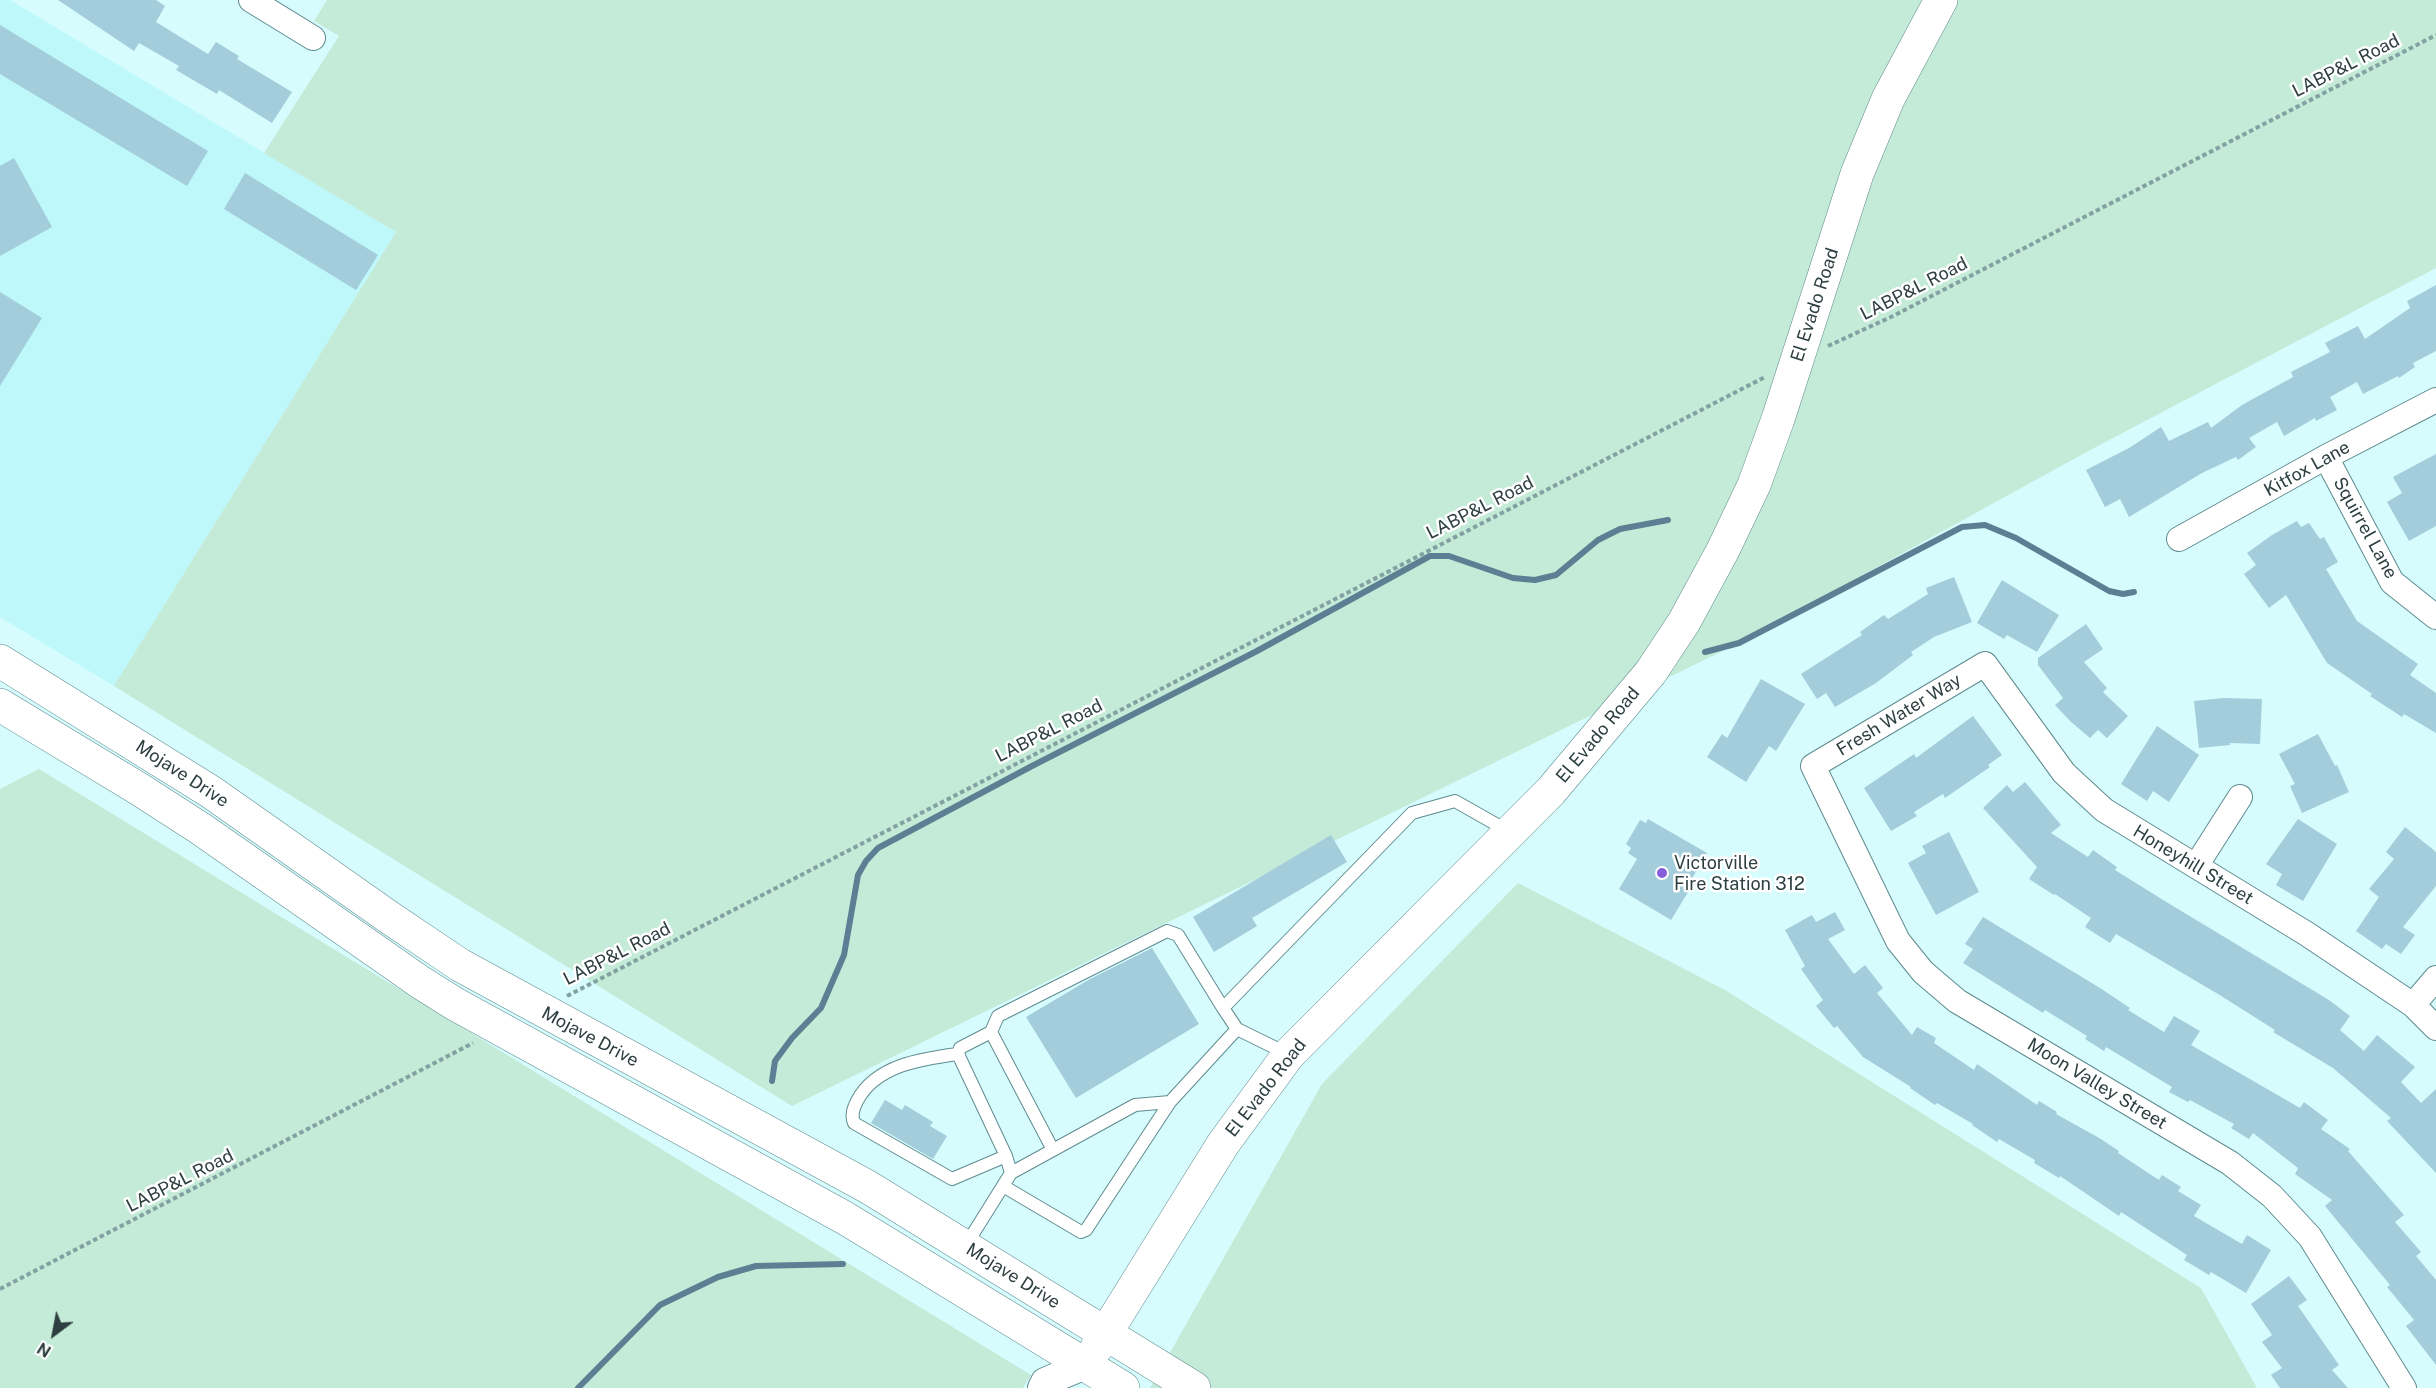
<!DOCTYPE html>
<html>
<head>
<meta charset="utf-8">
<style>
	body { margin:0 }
	#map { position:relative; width:2436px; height:1388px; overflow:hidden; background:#d6fcfe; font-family:"Public Sans",sans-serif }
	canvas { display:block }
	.north { position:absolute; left:24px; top:1304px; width:60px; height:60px; -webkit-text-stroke:4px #fff; paint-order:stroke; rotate:212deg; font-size:16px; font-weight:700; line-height:24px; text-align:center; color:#2d3f40 }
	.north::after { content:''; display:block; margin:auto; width:21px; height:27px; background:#2d3f40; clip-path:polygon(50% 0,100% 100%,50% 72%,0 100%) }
</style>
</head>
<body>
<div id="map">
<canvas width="2436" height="1388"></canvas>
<div class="north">N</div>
</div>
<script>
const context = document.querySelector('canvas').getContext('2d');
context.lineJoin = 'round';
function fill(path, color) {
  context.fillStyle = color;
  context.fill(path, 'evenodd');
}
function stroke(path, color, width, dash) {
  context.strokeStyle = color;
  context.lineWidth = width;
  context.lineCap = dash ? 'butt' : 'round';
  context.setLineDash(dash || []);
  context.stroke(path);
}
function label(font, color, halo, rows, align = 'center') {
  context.font = font + ' "Public Sans",sans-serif';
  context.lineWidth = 5;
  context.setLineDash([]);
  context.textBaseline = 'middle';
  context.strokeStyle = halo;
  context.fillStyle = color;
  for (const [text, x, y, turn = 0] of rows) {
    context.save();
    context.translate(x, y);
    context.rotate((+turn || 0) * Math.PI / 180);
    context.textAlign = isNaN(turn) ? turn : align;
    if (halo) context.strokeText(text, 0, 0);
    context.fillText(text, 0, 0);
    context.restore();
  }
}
const built = new Path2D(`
	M0 0H10L396 232 114 686 0 617Z`);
const green = new Path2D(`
	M327 0H2436V268L2094 448 1739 643 792 1106 114 686 396 232 264 153 339 36 314 21Z
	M39 769 1031 1375 1023 1388H0V789Z
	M1518 883 1725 990 2201 1288 2257 1388H1150L1322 1084Z`);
const stream = new Path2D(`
	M1705 652 1739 643 1962 527 1985 525 2016 538 2109 591 2123 594 2134 592
	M772 1081 775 1061 792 1038 821 1008 844 955 858 875 866 861 878 848 1032 766 1257 651 1430 556H1449L1513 578 1535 580 1556 575 1598 540 1620 529 1668 520
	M578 1388 660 1305 718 1277 756 1266 843 1264`);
const building = new Path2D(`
	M58 0H156L165 6 156 22 208 54 216 42 239 56 237 59 292 92 272 123 219 90 217 94 176 70 179 66 139 43 134 51Z
	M0 25 208 151 187 186 0 74Z
	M14 158 52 227 0 256V166Z
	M245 173 378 255 356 290 224 209Z
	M2436 285V351L2413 363 2415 367 2399 378 2398 376 2363 394 2357 382 2330 397 2337 410 2316 421 2315 418 2284 436 2277 422 2249 438 2256 447 2238 460 2236 457 2202 473 2129 517 2120 499 2105 507 2086 470 2129 448 2161 427 2169 441 2208 422 2211 428 2242 405 2293 377 2291 372 2330 352 2325 343 2358 326 2365 339 2410 308 2407 301Z
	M0 292 42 318 0 386Z
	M2436 454V526L2409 541 2387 502 2402 493 2393 477Z
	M2297 521 2301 527 2309 523 2320 539 2324 537 2338 562 2326 569 2357 621 2418 664 2410 675 2436 693V733L2404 714 2402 717 2370 696 2372 694 2327 663 2286 595 2269 608 2244 574 2256 565 2247 553 2272 535Z
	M1954 577 1972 622 1934 637 1911 652 1913 655 1876 683 1835 707 1826 693 1817 699 1801 674 1862 635 1860 632 1884 615 1888 619 1928 594 1926 588Z
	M2002 580 2059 615 2037 652 2007 635 2004 639 1977 623Z
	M2086 624 2103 649 2084 662 2107 688 2103 692 2128 716 2107 738 2098 730 2090 738 2070 721 2055 705 2063 698 2038 665V658Z
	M1761 679 1805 704 1776 751 1769 746 1746 782 1707 757 1722 734 1727 738Z
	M2224 698 2262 699 2260 744 2230 743V745L2199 748 2194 701Z
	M1973 716 2002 755 1988 765 1990 767 1945 798 1943 794 1914 812 1917 816 1891 831 1864 788 1914 754 1916 758Z
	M2157 726 2199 755 2169 802 2153 791 2147 801 2121 784Z
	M2318 734 2335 766 2337 765 2349 792 2302 813 2290 786 2295 784 2279 754Z
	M2025 782 2061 825 2051 833 2088 857 2093 850 2117 867 2115 870 2168 903 2329 1000 2350 1016 2340 1030 2364 1051 2377 1035 2415 1067 2401 1082 2421 1103 2436 1089V1173L2387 1121 2391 1118 2333 1068 2273 1032 2275 1030 2218 994 2116 934 2110 943 2085 927 2091 918 2055 894 2054 895 2029 879 2037 867 1983 808 2007 785 2013 792Z
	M1648 819 1707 853 1687 887 1690 889 1671 920 1619 889 1637 859 1628 853 1631 848 1626 844 1640 820 1646 823Z
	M2298 819 2337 844 2303 901 2276 885 2282 874 2266 864Z
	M2405 827 2436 852V886L2403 927 2415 935 2401 954 2386 944 2382 949 2356 931 2379 897 2369 889 2394 859 2386 852Z
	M1949 832 1979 892 1936 915 1908 863 1926 853 1922 846Z
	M1331 835 1347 862 1252 918 1257 926 1214 952 1193 917Z
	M1835 912 1845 930 1828 939 1854 974 1865 965 1883 988 1877 993 1912 1035 1917 1027 1936 1038 1934 1043 1974 1070 1977 1064 2037 1105 2039 1101 2057 1112 2056 1114 2101 1139 2119 1151 2118 1153 2159 1180 2162 1175 2181 1187 2178 1191 2201 1205 2194 1216 2242 1244 2247 1235 2271 1250 2246 1293 2211 1272 2209 1275 2184 1260 2187 1255 2121 1212 2119 1216 2060 1176 2059 1178 2034 1163 2035 1160 1999 1139 1997 1142 1972 1125 1973 1124 1937 1103 1935 1105 1910 1088 1911 1087 1863 1057 1837 1026 1834 1028 1816 1006 1823 1000 1801 969 1805 966 1785 930 1812 915 1816 922Z
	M1983 917 2100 988 2130 1008 2128 1010 2164 1032 2174 1016 2200 1031 2191 1045 2300 1108 2304 1102 2328 1120 2321 1129 2350 1149 2348 1151 2404 1215 2395 1222 2421 1252 2416 1256 2436 1280V1365L2406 1326 2414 1320 2387 1287 2390 1285 2325 1206 2332 1200 2295 1174 2298 1168 2253 1133 2249 1139 2231 1128 2234 1124 2190 1100 2188 1102 2169 1092 2172 1087 2106 1047 2104 1051 2085 1039 2087 1036 2045 1010 2043 1013 1963 963 1973 949 1965 944Z
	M1152 948 1199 1024 1076 1098 1026 1017 1090 979Z
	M885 1100 902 1110 905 1105 933 1122 930 1126 947 1136 933 1159 871 1123Z
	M2289 1276 2307 1300 2298 1306 2339 1365 2332 1370 2348 1388H2280L2271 1375 2282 1368 2262 1342 2272 1335 2251 1304Z`);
const path = new Path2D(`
	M1828 346 1893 316 2436 35
	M567 996 1765 377
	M0 1289 473 1043`);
const service = new Path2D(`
	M991 1032 998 1016 1167 931 1178 935 1223 1008
	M958 1054C921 1059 876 1065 857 1101 853 1109 851 1115 854 1123L952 1179 1006 1156
	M1288 1054 1237 1029 1223 1008 1412 813 1455 801 1508 831
	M1170 1102 1237 1029
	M1011 1173 1053 1150
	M966 1245 1011 1173 1006 1156 958 1054 960 1048 991 1032 1053 1150 1135 1105 1170 1102 1086 1230 1081 1232 1003 1186`);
const minor = new Path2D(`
	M251 0 313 38
	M2326 457 2392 582 2436 617
	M2179 539 2326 457 2436 400
	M2196 866 2240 797
	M2413 1005 2436 978
	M2404 1388 2310 1237 2272 1196 2230 1163 1957 1001 1923 972 1898 941 1813 766 1985 664 2064 773 2104 810 2307 934 2413 1005 2436 1028`);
const tertiary = new Path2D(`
	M1042 1388 1045 1382 1085 1365`);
const secondary = new Path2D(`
	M0 661 211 792 390 918 460 965 868 1187 1194 1388
	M0 705 139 789 201 829 420 982 455 1004 845 1218 1123 1388
	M1097 1347 1223 1144 1289 1054 1551 791 1651 672 1684 622 1723 550 1754 485 1778 419 1857 174 1888 99 1941 0`);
const markers = [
	[1662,873,6,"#8660da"]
];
const streetNames = [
	["LABP&L Road",2346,66,-27],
	["LABP&L Road",1914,289,-27],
	["El Evado Road",1815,305,-72],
	["Kitfox Lane",2307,469,-29],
	["LABP&L Road",1480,508,-27],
	["Squirrel Lane",2365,528,61],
	["Fresh Water Way",1899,715,-31],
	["LABP&L Road",1049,731,-27],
	["El Evado Road",1598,735,-50],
	["Mojave Drive",182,774,33],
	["Honeyhill Street",2193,865,31],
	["LABP&L Road",617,954,-27],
	["Mojave Drive",590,1037,28],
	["Moon Valley Street",2097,1084,31],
	["El Evado Road",1266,1088,-52],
	["LABP&L Road",180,1181,-27],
	["Mojave Drive",1013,1276,32]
];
const poiNames = [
	["Victorville",1674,863],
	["Fire Station 312",1674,884]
];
fill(built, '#bef8fb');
fill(green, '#c4ebd7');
stroke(stream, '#5c7f93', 6);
fill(building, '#a3cddb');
stroke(service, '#5f8b8e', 14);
stroke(minor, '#5f8b8e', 26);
stroke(tertiary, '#5f8b8e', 30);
stroke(secondary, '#5f8b8e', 34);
stroke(path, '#84a1a2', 4, [4.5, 3]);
stroke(service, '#fff', 12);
stroke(minor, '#fff', 24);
stroke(tertiary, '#fff', 28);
stroke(secondary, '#fff', 33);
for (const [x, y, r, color] of markers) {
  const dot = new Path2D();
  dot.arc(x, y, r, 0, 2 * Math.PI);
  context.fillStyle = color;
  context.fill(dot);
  stroke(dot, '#fff', 2);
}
label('18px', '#2d3f40', '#fff', streetNames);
label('18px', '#2d3f40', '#fff', poiNames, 'left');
</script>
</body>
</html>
